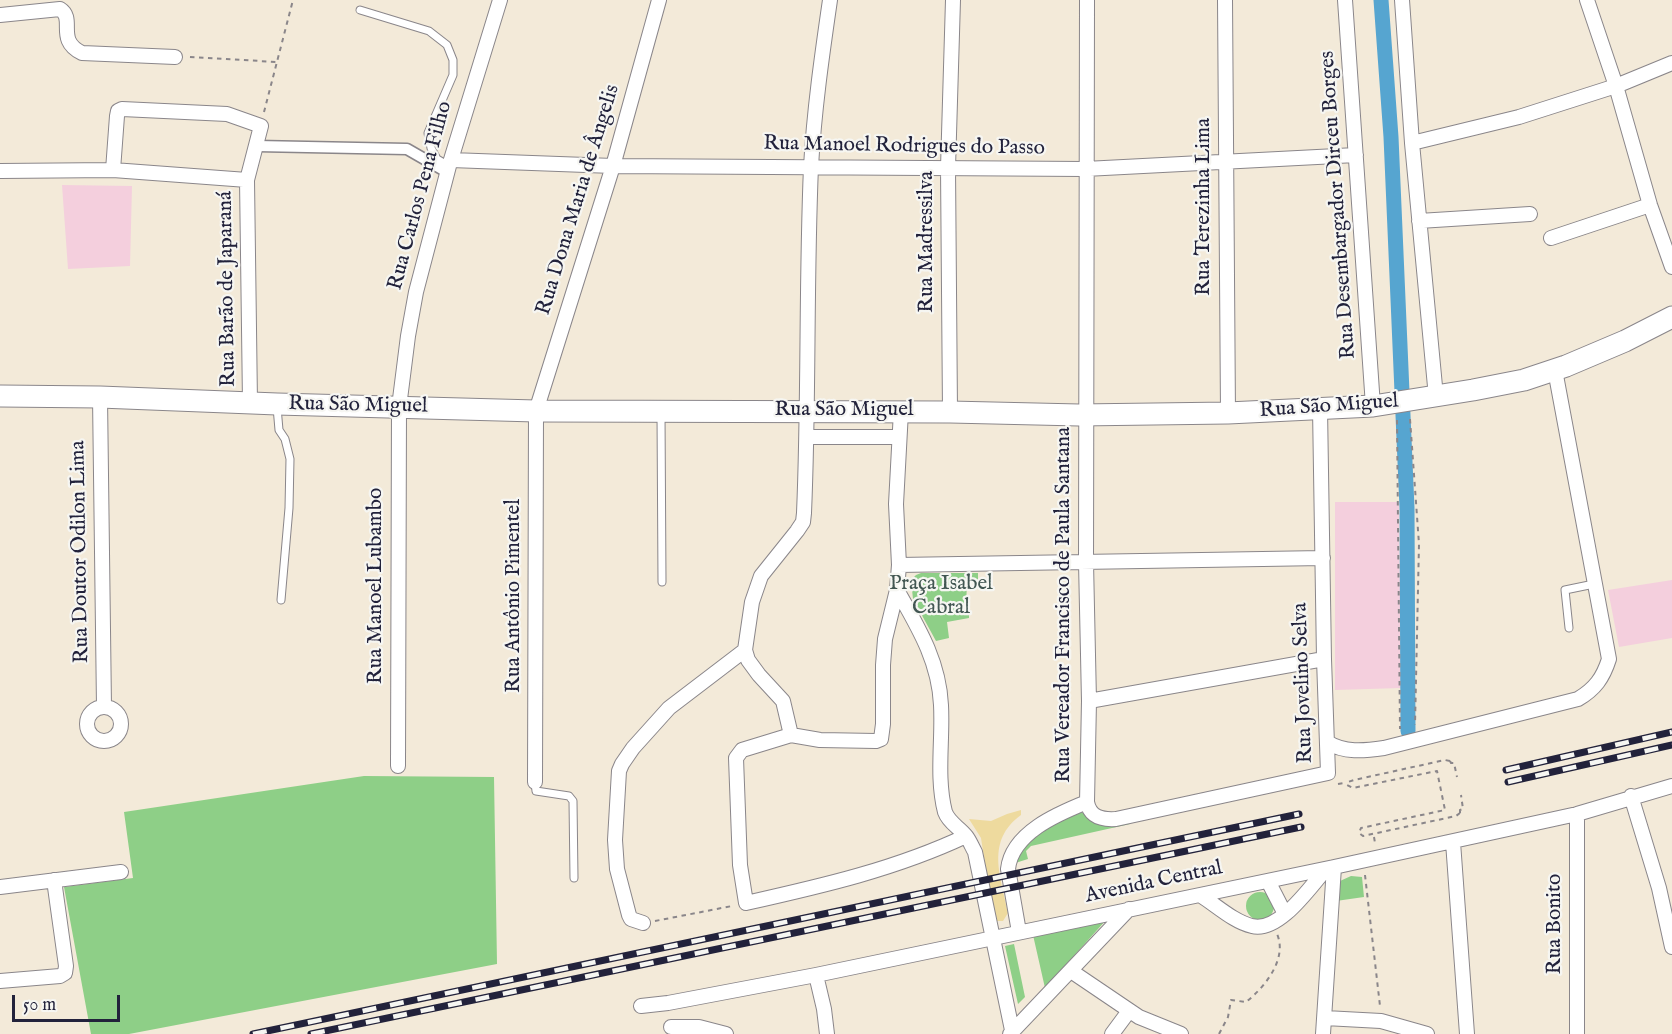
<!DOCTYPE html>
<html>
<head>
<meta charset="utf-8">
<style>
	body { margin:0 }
	#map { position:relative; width:1672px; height:1034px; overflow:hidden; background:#f3ead9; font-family:"IM FELL English",serif }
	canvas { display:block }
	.scale { position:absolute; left:12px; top:995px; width:108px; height:27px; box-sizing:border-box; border:3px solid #22223b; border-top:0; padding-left:8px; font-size:18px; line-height:21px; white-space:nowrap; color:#22223b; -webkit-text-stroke:4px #f6f6f2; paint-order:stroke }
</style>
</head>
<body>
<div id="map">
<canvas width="1672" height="1034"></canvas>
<div class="scale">50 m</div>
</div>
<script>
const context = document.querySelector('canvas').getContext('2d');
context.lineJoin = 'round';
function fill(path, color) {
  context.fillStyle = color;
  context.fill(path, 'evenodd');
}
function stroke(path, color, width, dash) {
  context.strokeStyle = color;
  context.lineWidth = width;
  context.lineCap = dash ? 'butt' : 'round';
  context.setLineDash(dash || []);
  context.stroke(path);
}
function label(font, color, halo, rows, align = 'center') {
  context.font = font + ' "IM FELL English",serif';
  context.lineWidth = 4.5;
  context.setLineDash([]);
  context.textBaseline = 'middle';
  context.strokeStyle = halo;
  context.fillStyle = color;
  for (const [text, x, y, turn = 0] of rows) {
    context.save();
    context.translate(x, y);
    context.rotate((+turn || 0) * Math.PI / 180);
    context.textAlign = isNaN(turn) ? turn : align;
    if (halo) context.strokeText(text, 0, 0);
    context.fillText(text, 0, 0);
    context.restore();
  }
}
const built = new Path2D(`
	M62 185 132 186 130 266 68 269Z
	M1335 502H1399L1401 688 1335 690Z
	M1672 580V638L1619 647 1608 590Z`);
const green = new Path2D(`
	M921 573H978V581L967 582 966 607H969V618L947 622 949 638 936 641 913 599 911 580 916 575Z
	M364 776 494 777 497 964 129 1034H91L64 887 133 878 124 812Z
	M1078 811 1087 815 1129 819 1130 824 1031 846 1026 851 1028 859 1012 864 1014 846Z
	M1351 876 1362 877 1364 897 1336 901 1334 890 1340 881Z
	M1246 906a14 14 0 1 1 28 0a14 14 0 1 1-28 0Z
	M1107 919 1045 988 1033 935Z
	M1014 944 1025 997 1018 1004 1005 946Z`);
const sand = new Path2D(`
	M1021 810V815C985 841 1001 877 1008 913L1003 921H997L993 916 981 838 969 819 991 821 1007 814Z`);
const canal = new Path2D(`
	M1381 0 1391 137 1407 508 1408 731`);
const path = new Path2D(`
	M190 57 277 62
	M264 112 293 0
	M1410 419 1419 544 1415 725
	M1397 420 1400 729
	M1450 761 1451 763H1454L1457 777
	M1338 784 1345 783
	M1460 813V810L1463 809 1461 795
	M1374 837 1375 843
	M1365 875 1380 1006
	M655 921 732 906
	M1219 1034 1228 1017 1231 1000 1246 1002C1264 988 1288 959 1277 934`);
const service = new Path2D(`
	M360 10 429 31 447 45 453 60V75L428 133 431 148 437 159 449 166
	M277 407 279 430 285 439 290 459 289 508 281 600
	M661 413 662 582
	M1569 628 1565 590 1594 584
	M535 782 536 791 569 796 573 801 574 878`);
const pedestrian = new Path2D(`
	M257 146 407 149 447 172`);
const minor = new Path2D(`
	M1225 0 1228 413
	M1345 0 1373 406
	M1402 0 1412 143 1436 397
	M1587 0 1616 86 1650 205 1672 267
	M0 15 60 9C76 19 55 40 82 53L175 57
	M1412 143 1519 117 1616 86 1672 63
	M451 160 613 166 1085 169 1356 155
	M113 170 117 116 118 111 122 109 227 114 261 126 247 180 250 403
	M0 171 113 170 247 180
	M1419 221 1530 214
	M1551 238 1650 205
	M100 397 104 707
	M950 412 948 168 953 0
	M808 437H899
	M899 565 1323 558
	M897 590C918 627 939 661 941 705 943 740 936 777 945 812 949 823 959 827 966 836 970 841 972 847 975 852L1012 1030
	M1089 701 1324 659
	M87 724a17 17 0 1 1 34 0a17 17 0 1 1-34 0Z
	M791 735 783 701 759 675 748 660 745 650 752 602 761 576 797 531 803 522 804 513C809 398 806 283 811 167 814 111 822 55 830 0
	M791 735 742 750 736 758 740 865 746 903C822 886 896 869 966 836
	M791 735 820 740 876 741 881 739 883 724V665L885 639 897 590 899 565 896 504 901 411
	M1327 742C1344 753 1364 751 1384 748L1578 699C1595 689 1603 678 1609 659L1555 370
	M398 766 399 407 408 336 416 292 449 166 500 0
	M535 782 536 411 613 166 659 0
	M1631 796 1659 888 1672 947
	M1087 802C1090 817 1101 820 1116 819L1328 773 1324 659 1320 408
	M1577 814V1034
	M1453 842 1467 1034
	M1268 881 1285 914
	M0 887 121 872
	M1200 895C1216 905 1234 922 1252 926 1279 933 1310 887 1326 869
	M643 923 631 919 629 915 617 869 615 840 619 771 622 764 633 748 669 708 745 650
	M1019 932 1008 869C1012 833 1057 814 1087 802L1089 701 1086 562 1087 0
	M1071 971 1139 1017 1181 1034
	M816 975 824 1009 827 1034
	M0 981 60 976 65 973 66 966 54 880
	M641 1006 668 1003 816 975 1334 867 1577 814 1672 786
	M1325 1018 1381 1021 1427 1034
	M671 1027H699L726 1034
	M1010 1034 1129 909
	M1112 1034 1129 1011
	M1323 1034 1334 867`);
const primary = new Path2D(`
	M0 396 100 397 277 404 536 411 950 412 1079 415 1228 413 1373 406 1473 390 1524 380 1566 366 1625 341 1672 317`);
const rail = new Path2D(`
	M1506 770 1672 732
	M1508 782 1672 745
	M253 1034 1299 814
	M311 1034 1301 827`);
const pathBridge = new Path2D(`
	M1450 761 1445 760 1354 780 1348 782 1347 785 1353 788 1437 771 1445 810 1361 828 1359 833 1363 836 1456 816 1460 813`);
const streetNames = [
	["Rua Manoel Rodrigues do Passo",904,147,1],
	["Rua Carlos Pena Filho",421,196,-75],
	["Rua Dona Maria de Ângelis",579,200,-73],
	["Rua Desembargador Dirceu Borges",1339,205,-94],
	["Rua Terezinha Lima",1205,207,-90],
	["Rua Madressilva",928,242,-90],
	["Rua Barão de Japaraná",228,289,-91],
	["Rua São Miguel",358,406,1],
	["Rua São Miguel",1329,407,-4],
	["Rua São Miguel",844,411],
	["Rua Doutor Odilon Lima",81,552,-91],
	["Rua Manoel Lubambo",377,586,-90],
	["Rua Antônio Pimentel",515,596,-90],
	["Rua Vereador Francisco de Paula Santana",1065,605,-90],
	["Rua Jovelino Selva",1304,683,-92],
	["Avenida Central",1154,883,-12],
	["Rua Bonito",1556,924,-90]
];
const parkNames = [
	["Praça Isabel",941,585],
	["Cabral",941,609]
];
fill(built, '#f4cfdd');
fill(green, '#8ecf87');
fill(sand, '#eeda9e');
stroke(canal, '#56a5d0', 15);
stroke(service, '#8a868a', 9);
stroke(pedestrian, '#8a868a', 13);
stroke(minor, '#8a868a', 16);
stroke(primary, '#8a868a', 23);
stroke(path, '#8a868a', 2, [4.5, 4.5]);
stroke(service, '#fff', 7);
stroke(pedestrian, '#fff', 10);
stroke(minor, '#fff', 14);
stroke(primary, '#fff', 21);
stroke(rail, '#22223b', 7);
stroke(rail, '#f6f6f2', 4.5, [14]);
stroke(pathBridge, '#8a868a', 2, [4.5, 4.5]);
label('21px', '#22223b', '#f6f6f2', streetNames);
label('21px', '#425652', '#f6f6f2', parkNames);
</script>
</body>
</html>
